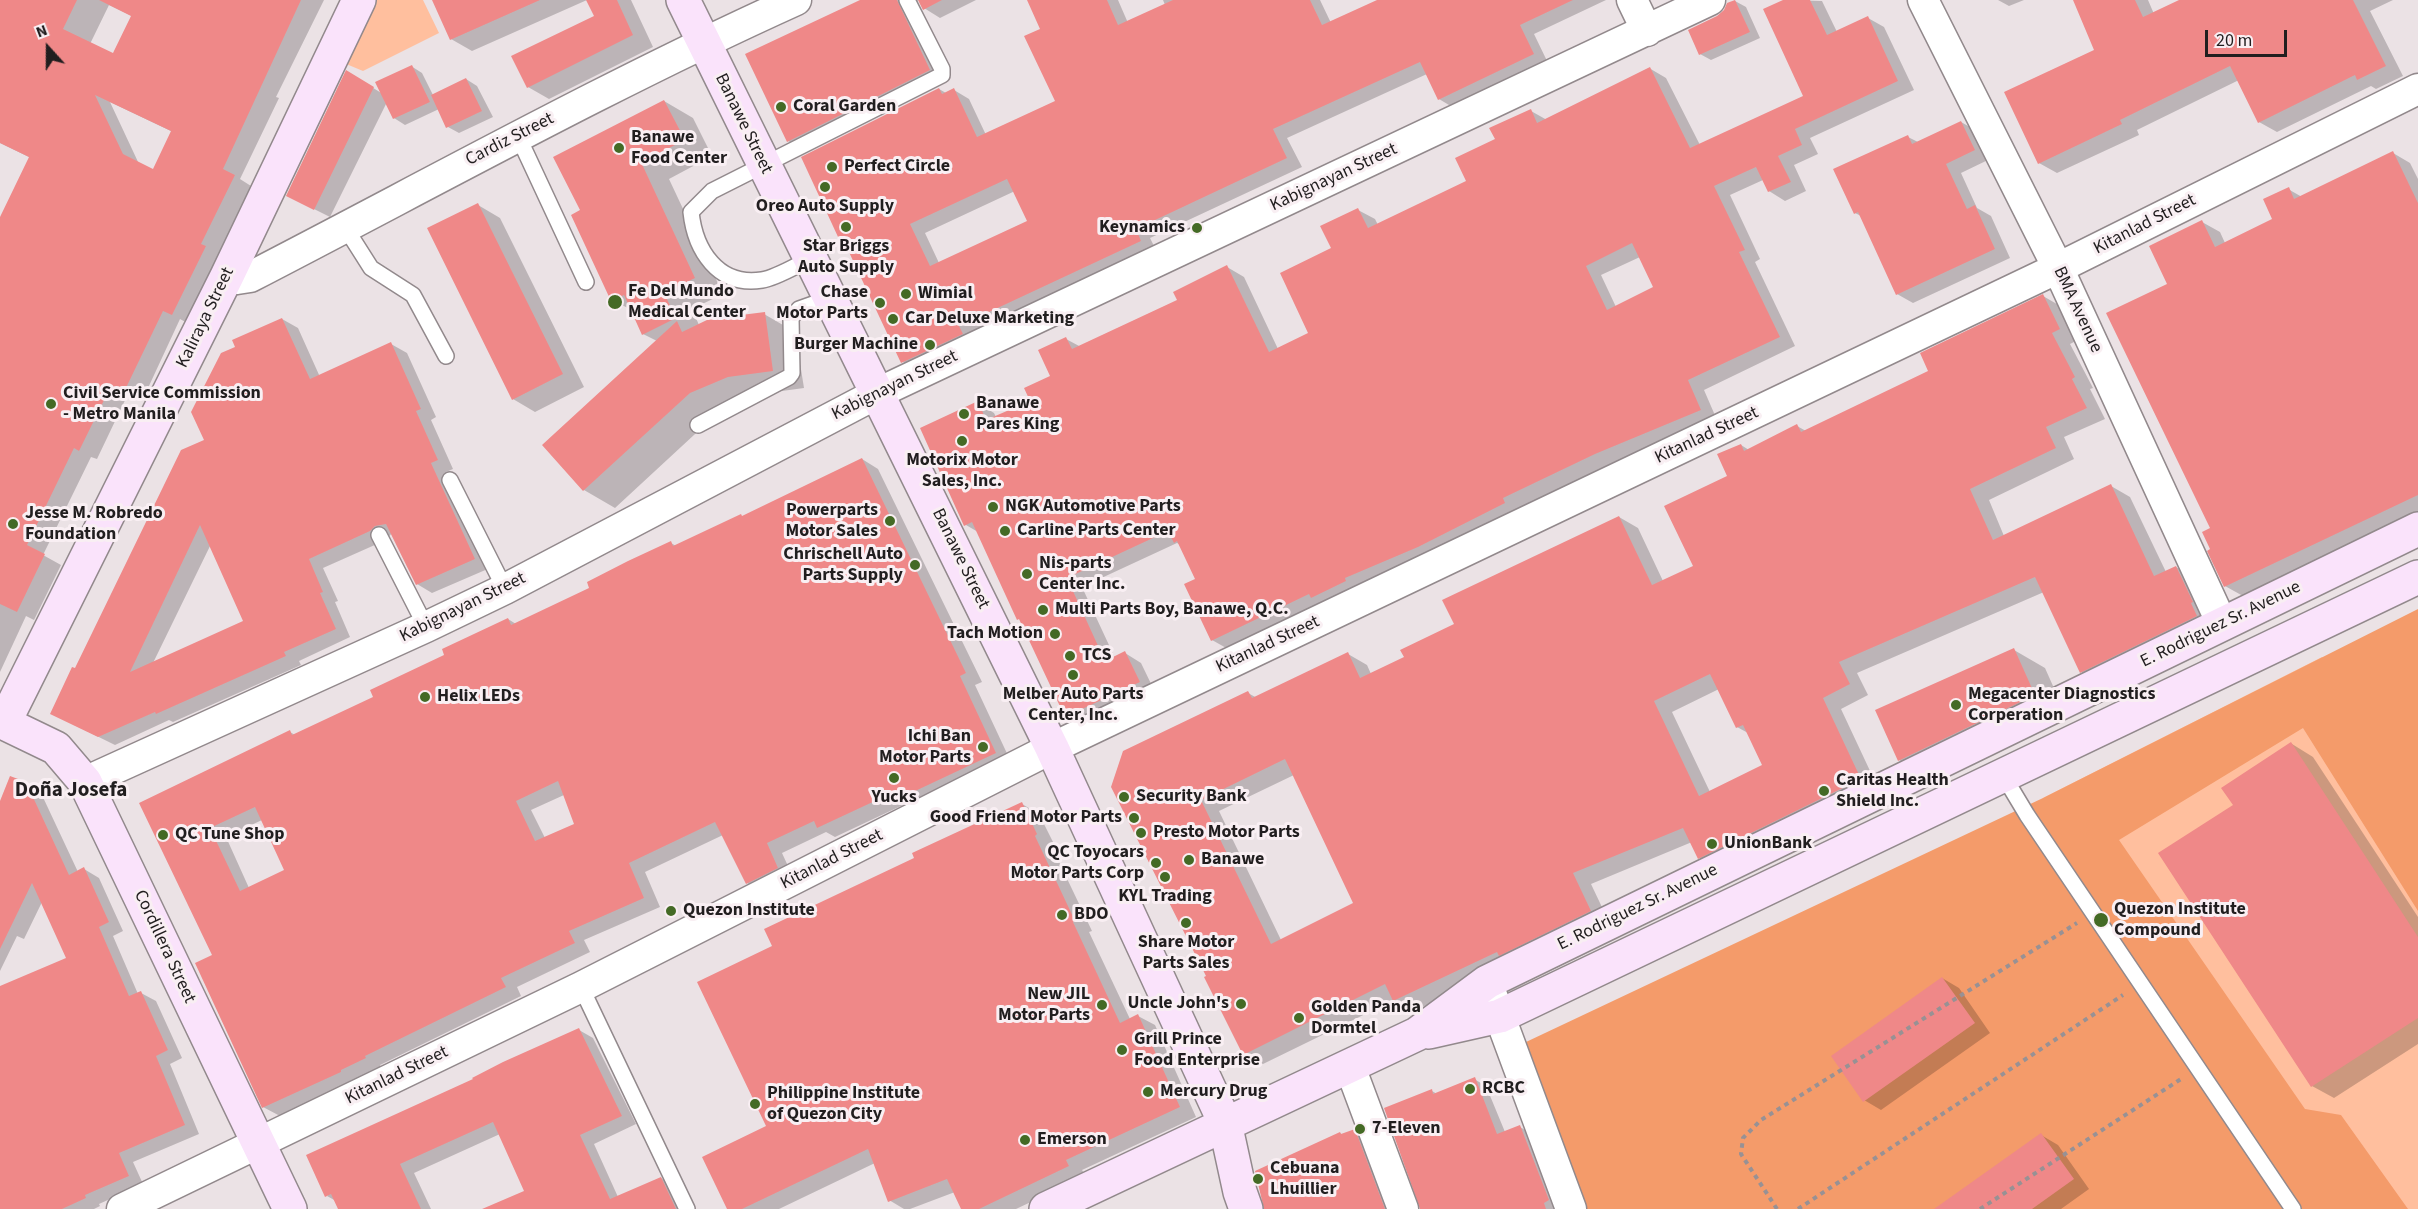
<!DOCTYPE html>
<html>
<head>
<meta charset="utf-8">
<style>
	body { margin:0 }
	#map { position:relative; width:2418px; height:1209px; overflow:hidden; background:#ebe2e5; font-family:"Source Sans 3",sans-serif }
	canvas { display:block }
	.north { position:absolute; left:18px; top:18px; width:60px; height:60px; -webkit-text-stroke:4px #f9eff3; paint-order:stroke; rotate:339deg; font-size:16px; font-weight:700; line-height:24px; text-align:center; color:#211e1f }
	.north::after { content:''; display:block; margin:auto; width:21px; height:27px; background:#211e1f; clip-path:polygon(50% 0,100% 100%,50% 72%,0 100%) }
	.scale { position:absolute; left:2205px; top:30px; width:82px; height:27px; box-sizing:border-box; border:3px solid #211e1f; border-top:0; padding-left:8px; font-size:18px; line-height:21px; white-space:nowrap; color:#211e1f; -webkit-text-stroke:4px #f9eff3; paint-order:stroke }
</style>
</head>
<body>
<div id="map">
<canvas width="2418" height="1209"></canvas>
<div class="north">N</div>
<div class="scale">20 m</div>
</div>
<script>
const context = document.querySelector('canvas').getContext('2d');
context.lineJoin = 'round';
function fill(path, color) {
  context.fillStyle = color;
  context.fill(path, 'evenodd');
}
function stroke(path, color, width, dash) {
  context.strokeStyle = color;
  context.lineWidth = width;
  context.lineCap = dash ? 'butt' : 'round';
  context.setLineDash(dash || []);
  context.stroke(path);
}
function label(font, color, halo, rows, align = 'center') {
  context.font = font + ' "Source Sans 3",sans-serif';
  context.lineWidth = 6;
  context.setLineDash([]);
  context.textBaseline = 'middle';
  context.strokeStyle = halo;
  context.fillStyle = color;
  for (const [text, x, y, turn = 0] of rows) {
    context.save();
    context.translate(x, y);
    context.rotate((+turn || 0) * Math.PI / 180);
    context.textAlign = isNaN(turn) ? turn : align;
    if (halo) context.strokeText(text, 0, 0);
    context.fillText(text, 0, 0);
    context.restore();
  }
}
const green = new Path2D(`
	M369 0H423L439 33 363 71 339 61Z
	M2322 657 2418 807V1209H2319L2043 798Z`);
const forest = new Path2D(`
	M2418 609V911L2303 728 2119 840 2305 1109 2341 1115 2408 1209H1587L1526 1042 2043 798Z`);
const shadow = new Path2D(`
	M0 0H324L276 97 279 98 240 179 251 186 218 255 222 257 189 324 180 319 142 401 128 394 97 459 91 457 43 555 61 565 34 620 26 616 0 672V220L31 158 0 143ZM109 5 132 16 114 55 90 44ZM110 102 173 132 154 171 139 164Z
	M434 0H587L472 51 451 39Z
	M588 0H631L653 47 549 99 528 87 596 17Z
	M865 0H918L913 10 945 79 804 150 788 141Z
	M919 0H976L940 18 924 8Z
	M1035 0H1118L1128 23 1165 5 1163 0H1320L1331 23 1381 0H1606L1534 34 1548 63 1454 108 1439 99 1427 74 1287 138 1302 167 1150 238 1156 250 918 371 903 362 851 254 846 251 939 89 946 93 954 90 969 99 986 135 1057 102ZM1015 191 1029 222 939 263 925 233Z
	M1787 0 1822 1 1837 32 1868 18 1884 27 1914 90 1810 138 1818 154 1794 165 1806 191 1785 201 1769 191 1763 180 1730 195 1760 259 1755 262 1795 346 1704 390 1717 420 1612 463 1519 508 1521 513 1228 649 1212 640 1197 580 1181 545 1177 543 1082 587 1115 658 1125 653 1141 663 1155 692 1083 726 1067 716 978 532 966 525 978 403 994 413 996 417 1032 402 1052 377 1066 339 1081 347 1179 300 1227 267 1244 277 1278 349 1310 333 1333 249 1358 210 1375 219 1378 225 1468 182 1497 140 1531 111 1547 120 1649 68 1666 78 1700 145 1805 97ZM1640 257 1655 288 1616 307 1601 275Z
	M1998 0H2024L2009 6Z
	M2074 0H2148L2154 14 2182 0H2393L2370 11 2403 76 2376 89 2371 86 2277 132 2259 122 2239 80 2137 130 2139 135 2057 173 2039 163 2096 51Z
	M1735 1 1746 7 1760 38 1711 60 1700 54 1719 17Z
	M411 66 422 73 433 95 466 79 477 86 493 117 459 133 448 127 439 109 405 125 394 118 387 102 330 217 288 196 347 72 383 94Z
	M664 101 693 118 712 156 669 179 723 294 692 309 699 325 764 314 795 332 804 388 760 394 721 410 615 508 584 490 544 445 657 341 643 334 633 311 613 300 582 211Z
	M1961 122 1977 131 1990 159 1961 173 1977 208 1991 216 2010 258 1913 303 1897 294 1861 216 1855 213 1908 137 1918 142Z
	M2393 153 2410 163 2418 179V513L2243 596 2225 586 2212 550V529L2169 285 2202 222 2220 232 2225 243 2274 220 2288 189 2302 197Z
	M478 205 500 218 584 387 535 412 513 399Z
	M2043 296 2062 307 2078 340 2070 344 2093 388 2090 389 2105 419 2064 437 2074 459 1989 500 2004 536 2111 486 2130 497 2166 572 2176 567 2195 578 2211 612 2100 682 2081 672 2044 592 1857 673 1868 695 1841 709 1879 790 1718 868 1699 858 1692 842 1591 884 1609 922 1514 963 1414 1011 1394 1000 1263 1064 1244 1054 1208 977 1113 787 1248 693 1257 698 1348 654 1367 665 1371 674 1406 658 1619 517 1638 528 1663 581 1695 567 1741 445 1749 450 1797 426 1806 431 1930 371ZM1719 689 1737 727 1748 733 1764 766 1710 792 1672 712ZM1294 775 1355 904 1281 940 1219 811Z
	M282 319 298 328 320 377 391 344 407 353 436 417 431 420 453 469 446 472 490 568 432 593 417 584 392 533 386 540 323 568 338 601 335 602 350 637 299 661 301 665 173 722 169 720 115 745 52 714 206 441 237 347ZM211 544 245 622 153 663Z
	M862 459 878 469 982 682 975 685 1011 762 913 808 905 804 835 837 826 832 782 853 793 877 763 892 747 883 723 835 645 872 660 907 584 940 590 952 517 987 521 996 380 1065 381 1067 356 1079 357 1081 280 1116 263 1107 214 956 141 804 290 732 295 735 375 697 508 619 516 624 591 589 671 543 676 546 741 516 743 517ZM564 795 576 825 545 838 531 810ZM262 820 286 870 249 888 226 837Z
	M2014 650 2045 668 2065 713 1930 778 1899 760Z
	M2292 744 2313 757 2418 917V1044L2334 1098 2312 1086 2235 805Z
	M26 784 41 793 78 872 84 869 99 878 123 931 113 936 138 994 141 993 156 1001 182 1058 170 1064 199 1134 133 1162 143 1184 99 1204 100 1206 94 1209H0V988L68 959 42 902 24 939 17 936 0 971V805Z
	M1022 804 1039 814 1054 844 1051 845 1092 931 1089 932 1130 1019 1138 1016 1155 1025 1196 1117 1082 1170 1086 1176 1016 1209H963L955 1192 910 1209H904L889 1200 875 1163 779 1209H729L768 1127 774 947 916 858Z
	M1942 978 1959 988 1990 1033 1881 1110 1864 1100Z
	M579 1030 593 1038 636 1124 594 1144 618 1197 661 1178 672 1185 683 1209H484L526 1192 500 1134 414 1173 431 1209H339L336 1201 327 1196 475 1080Z
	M1474 1079 1486 1086 1505 1132 1520 1127 1532 1134 1556 1209H1421L1432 1091 1437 1094Z
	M1355 1131 1367 1138 1393 1209H1266L1340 1133 1343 1135Z
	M2041 1135 2058 1145 2089 1189 2061 1209H1937Z`);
const building = new Path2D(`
	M0 0H77L63 29 113 53 131 16 99 0H301L223 169 235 175 201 244 206 246 172 315 163 311 124 392 111 386 79 451 74 448 27 545 45 554 17 612 0 604V217L29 157 0 143ZM95 95 171 131 153 169 123 154Z
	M432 0H540L450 40Z
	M586 0H617L633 35 527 88 511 56 594 16Z
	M860 0H897L930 70 787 142 745 54Z
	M918 0H942L923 10Z
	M1027 0H1107L1118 25 1173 0H1310L1322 25 1377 0H1573L1520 25 1534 54 1438 100 1420 62 1273 129 1287 158 1136 229 1141 241 959 326 963 334 901 363 848 250 845 252 801 157 939 88 942 94 954 88 977 137 1055 101 1024 36 1040 29ZM1007 179 1027 221 930 266 910 224Z
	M1735 0 1750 32 1699 55 1688 30 1717 16 1724 10 1727 3Z
	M1783 0H1810L1827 35 1868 16 1898 81 1795 129 1802 145 1778 156 1791 182 1768 192 1756 167 1714 186 1745 250 1739 252 1780 337 1688 380 1701 410 1595 454 1503 498 1505 503 1418 547 1345 578 1346 581 1311 598 1309 594 1211 641 1184 584 1195 579 1177 541 1174 543 1168 531 1067 578 1105 661 1125 651 1140 682 1065 717 1019 619 1017 620 972 522 964 526 920 428 978 401 986 420 1030 401 1024 388 1050 376 1038 350 1066 337 1072 349 1177 300 1173 292 1227 265 1269 352 1308 333 1280 273 1331 248 1320 226 1358 208 1368 228 1466 181 1455 158 1495 139 1489 128 1531 109 1537 123 1650 67 1690 148 1803 96 1763 9ZM1632 243 1653 287 1607 310 1586 266Z
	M2073 0H2135L2143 17 2179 0H2353L2386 66 2357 80 2355 75 2258 123 2230 66 2120 120 2122 124 2038 164 2004 92 2094 50Z
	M412 65 430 102 393 119 375 82Z
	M346 70 374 87 314 210 286 196Z
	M466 78 482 111 446 128 431 95Z
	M664 100 685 140 641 162 695 278 664 293 676 318 642 335 624 295 611 301 571 215 580 210 553 157Z
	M1961 121 1975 150 1946 164 1967 209 1975 205 1995 249 1896 295 1858 212 1854 214 1833 169 1908 135 1912 144Z
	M2393 151 2418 203V495L2224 587 2207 551 2210 549 2202 532 2210 528 2106 313 2167 284 2149 246 2202 220 2215 247 2272 219 2263 199 2289 187 2294 199Z
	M478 203 563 374 512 400 427 228Z
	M2043 294 2060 329 2052 333 2075 377 2072 379 2087 408 2046 427 2056 448 1970 489 1993 540 2111 484 2154 576 2176 566 2193 602 2191 603 2197 616 2080 673 2035 577 1839 662 1850 684 1823 698 1861 779 1698 859 1683 828 1573 873 1591 911 1499 956 1497 952 1393 1001 1385 984 1243 1055 1204 977 1206 976 1111 787 1123 751 1248 691 1252 698 1348 652 1360 678 1404 657 1400 650 1454 624 1442 600 1619 516 1652 585 1693 566 1664 506 1727 476 1717 454 1741 444 1744 451 1797 424 1801 432 1928 371 1920 353ZM1710 674 1736 728 1743 725 1762 765 1699 796 1654 701ZM1285 759 1353 903 1271 944 1201 800Z
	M765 312 773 371 728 377 690 393 583 491 542 445 677 321 682 332 709 319Z
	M282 318 310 379 391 342 421 409 416 411 438 460 431 463 475 559 416 585 386 524 375 526 370 531 309 559 323 592 320 593 336 629 284 652 286 656 156 714 155 712 98 737 50 714 72 667 75 668 181 450 204 440 191 412 221 353 235 347 232 340ZM200 525 243 621 130 672Z
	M862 458 966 673 960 676 996 753 896 800 892 793 817 828 814 821 767 843 778 868 746 884 715 822 629 863 644 898 569 931 575 943 501 978 506 987 365 1056 366 1058 341 1070V1072L262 1108 195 963 212 955 139 803 290 730 292 735 373 697 370 690 444 655 442 649 508 618 511 625 589 588 587 582 628 561 671 541 673 546 741 514 742 516ZM558 781 574 824 535 841 516 801ZM255 807 284 870 240 891 210 828Z
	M2014 648 2035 695 1898 761 1875 710Z
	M2291 742 2418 937V1018L2311 1087 2158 853 2233 805 2221 788Z
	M10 776 26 782 69 875 84 867 109 922 99 927 129 996 141 991 168 1050 156 1056 185 1125 119 1153 129 1176 85 1195 86 1198 62 1209H0V986L66 958 32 883 0 949V801Z
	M1022 802 1037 834 1035 836 1075 921 1073 922 1120 1023 1138 1014 1180 1107 1066 1160 1069 1166 979 1209H961L947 1179 888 1202 868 1149 742 1209H727L702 1157 766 1126 697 982 772 946 764 929 914 858 912 853Z
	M1942 977 1975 1023 1863 1102 1831 1056Z
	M579 1028 622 1116 580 1135 610 1199 661 1177 676 1209H482L524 1191 493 1122 400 1164 421 1209H338L331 1194 325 1197 306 1155 473 1079 472 1078 503 1062Z
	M1475 1077 1497 1134 1520 1125 1549 1200 1544 1203 1546 1209H1420L1384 1108 1432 1089 1433 1094Z
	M1355 1129 1385 1209H1264L1255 1171 1340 1132 1341 1134Z
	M2041 1133 2074 1179 2032 1209H1934Z`);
const path = new Path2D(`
	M1777 1209 1741 1154 1743 1138 1761 1120 2077 923
	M1798 1209 2123 995
	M1980 1209 2181 1079`);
const lane = new Path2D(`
	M518 136 586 282
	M345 227 371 268 413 295 446 356
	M810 259C797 265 776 278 762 280 718 287 695 250 691 212L712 191 942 75V69L907 0
	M698 425 789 377 792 373 791 318 799 309 830 298
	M450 480 505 589
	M379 535 426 627
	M2003 775 2027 815 2293 1209
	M581 987 687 1209`);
const street = new Path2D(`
	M1632 0 1647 31
	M1923 0 2058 268 2222 624
	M227 276 237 279 250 277C432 183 610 84 796 0
	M85 782 426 627 505 589 878 393 1710 0
	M1487 982 1571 1209
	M1350 1067 1403 1209
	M122 1209 581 987 1052 748 2058 268 2418 89`);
const secondary = new Path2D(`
	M683 0 1052 748 1225 1123 1240 1192 1246 1209
	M0 721 56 748 85 782 290 1209
	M4 723 227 276 359 0
	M1429 1032 1500 1016 2418 577
	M1046 1209 1417 1034 1487 982 2418 529`);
const markers = [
	[781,107,6,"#446a25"],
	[619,148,6,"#446a25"],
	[832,167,6,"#446a25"],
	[825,187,6,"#446a25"],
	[846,227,6,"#446a25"],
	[1197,228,6,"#446a25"],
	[906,294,6,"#446a25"],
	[615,302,8,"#446a25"],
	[880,303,6,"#446a25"],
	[893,319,6,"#446a25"],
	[930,345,6,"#446a25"],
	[51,404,6,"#446a25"],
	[964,414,6,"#446a25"],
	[962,441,6,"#446a25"],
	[993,507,6,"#446a25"],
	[890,521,6,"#446a25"],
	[13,524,6,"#446a25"],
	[1005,531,6,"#446a25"],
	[915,565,6,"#446a25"],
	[1027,574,6,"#446a25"],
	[1043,610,6,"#446a25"],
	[1055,634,6,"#446a25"],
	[1070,656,6,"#446a25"],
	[1073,675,6,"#446a25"],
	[425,697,6,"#446a25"],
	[1956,705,6,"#446a25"],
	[983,747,6,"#446a25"],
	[894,778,6,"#446a25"],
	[1824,791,6,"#446a25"],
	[1124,797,6,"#446a25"],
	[1134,818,6,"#446a25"],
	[1141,833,6,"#446a25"],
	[163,835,6,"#446a25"],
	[1712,844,6,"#446a25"],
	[1189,860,6,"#446a25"],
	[1156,863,6,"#446a25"],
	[1165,877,6,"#446a25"],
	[671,911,6,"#446a25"],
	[1062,915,6,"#446a25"],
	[2101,920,8,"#446a25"],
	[1186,923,6,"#446a25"],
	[1241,1004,6,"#446a25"],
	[1102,1005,6,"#446a25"],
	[1299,1018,6,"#446a25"],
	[1122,1050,6,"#446a25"],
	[1470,1089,6,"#446a25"],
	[1148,1092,6,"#446a25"],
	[755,1104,6,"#446a25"],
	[1360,1129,6,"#446a25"],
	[1025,1140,6,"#446a25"],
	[1258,1179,6,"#446a25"]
];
const poiNames = [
	["Coral Garden",793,107],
	["Banawe",631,138],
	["Food Center",631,159],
	["Perfect Circle",844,167],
	["Oreo Auto Supply",825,207,"center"],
	["Keynamics",1185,228,"right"],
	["Star Briggs",846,247,"center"],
	["Auto Supply",846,268,"center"],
	["Fe Del Mundo",628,292],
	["Medical Center",628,313],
	["Chase",868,293,"right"],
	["Motor Parts",868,314,"right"],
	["Wimial",918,294],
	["Car Deluxe Marketing",905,319],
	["Burger Machine",918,345,"right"],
	["Civil Service Commission",63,394],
	["- Metro Manila",63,415],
	["Banawe",976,404],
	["Pares King",976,425],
	["Motorix Motor",962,461,"center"],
	["Sales, Inc.",962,482,"center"],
	["NGK Automotive Parts",1005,507],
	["Powerparts",878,511,"right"],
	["Motor Sales",878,532,"right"],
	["Jesse M. Robredo",25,514],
	["Foundation",25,535],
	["Carline Parts Center",1017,531],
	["Chrischell Auto",903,555,"right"],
	["Parts Supply",903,576,"right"],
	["Nis-parts",1039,564],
	["Center Inc.",1039,585],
	["Multi Parts Boy, Banawe, Q.C.",1055,610],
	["Tach Motion",1043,634,"right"],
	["TCS",1082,656],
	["Melber Auto Parts",1073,695,"center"],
	["Center, Inc.",1073,716,"center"],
	["Megacenter Diagnostics",1968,695],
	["Corperation",1968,716],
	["Helix LEDs",437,697],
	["Ichi Ban",971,737,"right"],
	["Motor Parts",971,758,"right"],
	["Caritas Health",1836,781],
	["Shield Inc.",1836,802],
	["Security Bank",1136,797],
	["Yucks",894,798,"center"],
	["Good Friend Motor Parts",1122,818,"right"],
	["Presto Motor Parts",1153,833],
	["QC Tune Shop",175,835],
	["UnionBank",1724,844],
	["QC Toyocars",1144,853,"right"],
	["Motor Parts Corp",1144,874,"right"],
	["Banawe",1201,860],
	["KYL Trading",1165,897,"center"],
	["Quezon Institute",2114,910],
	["Compound",2114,931],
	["Quezon Institute",683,911],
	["BDO",1074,915],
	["Share Motor",1186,943,"center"],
	["Parts Sales",1186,964,"center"],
	["New JIL",1090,995,"right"],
	["Motor Parts",1090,1016,"right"],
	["Uncle John's",1229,1004,"right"],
	["Golden Panda",1311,1008],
	["Dormtel",1311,1029],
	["Grill Prince",1134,1040],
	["Food Enterprise",1134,1061],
	["RCBC",1482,1089],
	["Mercury Drug",1160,1092],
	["Philippine Institute",767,1094],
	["of Quezon City",767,1115],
	["7-Eleven",1372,1129],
	["Emerson",1037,1140],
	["Cebuana",1270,1169],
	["Lhuillier",1270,1190]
];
const streetNames = [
	["Banawe Street",743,124,64],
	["Cardiz Street",510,140,-27],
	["Kabignayan Street",1334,178,-25],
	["Kitanlad Street",2145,225,-27],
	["BMA Avenue",2077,310,65],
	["Kaliraya Street",206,318,-64],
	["Kabignayan Street",895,386,-26],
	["Kitanlad Street",1707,436,-25],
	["Banawe Street",960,559,64],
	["Kabignayan Street",463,608,-26],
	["E. Rodriguez Sr. Avenue",2221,625,-26],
	["Kitanlad Street",1268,645,-25],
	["Kitanlad Street",832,860,-27],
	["E. Rodriguez Sr. Avenue",1638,908,-26],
	["Cordillera Street",164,947,65],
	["Kitanlad Street",397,1076,-26]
];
const quarterNames = [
	["Doña Josefa",71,791]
];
fill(green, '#ffbf9e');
fill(forest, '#f49b6a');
fill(shadow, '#0003');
fill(building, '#ef8888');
stroke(lane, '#92898c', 18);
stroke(street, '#92898c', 33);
stroke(secondary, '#92898c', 36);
stroke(path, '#989194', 4, [4.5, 4.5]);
stroke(lane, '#fff', 15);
stroke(street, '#fff', 30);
stroke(secondary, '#fae3fb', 33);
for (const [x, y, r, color] of markers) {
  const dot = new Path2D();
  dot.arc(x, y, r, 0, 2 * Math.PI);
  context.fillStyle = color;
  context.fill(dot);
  stroke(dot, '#f9eff3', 2);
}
label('bold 18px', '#211e1f', '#f9eff3', poiNames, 'left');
label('18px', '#211e1f', '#f9eff3', streetNames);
label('bold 21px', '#211e1f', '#f9eff3', quarterNames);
</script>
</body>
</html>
